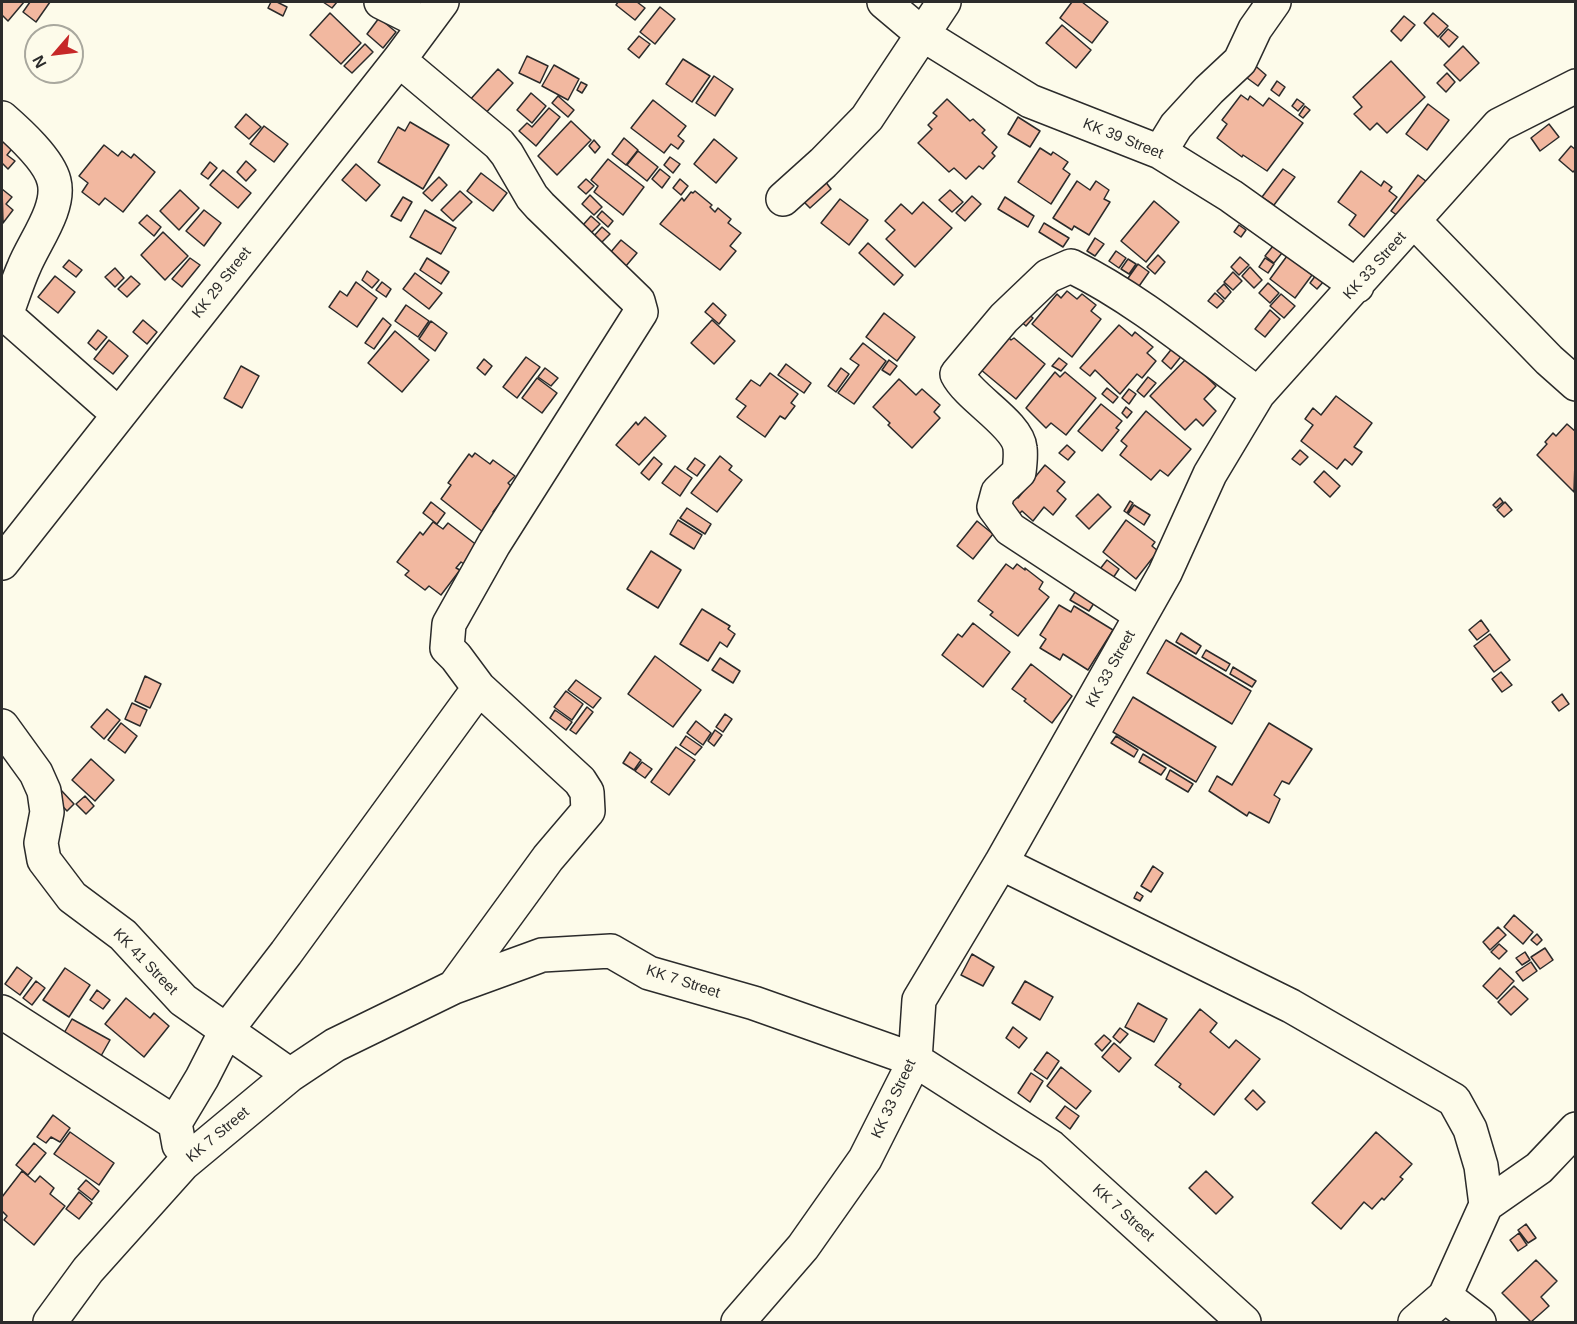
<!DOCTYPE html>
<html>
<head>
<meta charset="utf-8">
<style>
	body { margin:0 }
	#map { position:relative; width:1577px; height:1324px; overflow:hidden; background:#fdfbea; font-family:Helvetica,sans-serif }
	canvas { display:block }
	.frame { position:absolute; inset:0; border:3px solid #2b2b2b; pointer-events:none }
	.north { position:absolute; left:24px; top:24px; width:60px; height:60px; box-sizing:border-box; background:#fdfbea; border:2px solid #a9a89e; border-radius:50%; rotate:242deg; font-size:16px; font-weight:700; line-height:24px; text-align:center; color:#2b2b2b }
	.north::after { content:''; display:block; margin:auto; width:21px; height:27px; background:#c62828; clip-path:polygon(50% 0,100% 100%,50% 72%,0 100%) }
</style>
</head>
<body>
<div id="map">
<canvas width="1577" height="1324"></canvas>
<div class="frame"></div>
<div class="north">N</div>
</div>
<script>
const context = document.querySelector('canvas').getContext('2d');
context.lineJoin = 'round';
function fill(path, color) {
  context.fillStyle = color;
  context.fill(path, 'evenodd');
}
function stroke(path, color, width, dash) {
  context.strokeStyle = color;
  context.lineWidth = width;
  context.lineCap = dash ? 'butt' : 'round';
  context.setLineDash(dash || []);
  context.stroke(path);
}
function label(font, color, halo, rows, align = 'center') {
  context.font = font + ' Helvetica,sans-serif';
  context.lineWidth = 4.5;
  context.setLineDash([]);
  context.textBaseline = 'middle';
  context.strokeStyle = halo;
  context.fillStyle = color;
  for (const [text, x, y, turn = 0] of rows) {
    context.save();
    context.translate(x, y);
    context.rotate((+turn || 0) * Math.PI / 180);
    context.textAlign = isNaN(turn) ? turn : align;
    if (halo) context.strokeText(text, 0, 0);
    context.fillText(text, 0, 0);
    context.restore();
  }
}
const building = new Path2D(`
	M2 2H24L8 21 2 15Z
	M30 2H50L36 22 23 12Z
	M271 2H277L287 7 283 16 268 8Z
	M323 2H337L332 8Z
	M618 2H637L645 8 635 20 616 5Z
	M1072 2H1082L1108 22 1092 43 1060 18Z
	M660 7 675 19 655 44 640 32Z
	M330 13 361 43 341 64 310 35Z
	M1433 13 1448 26 1438 37 1424 23Z
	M1404 16 1415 25 1401 41 1391 31Z
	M379 18 396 32 383 48 367 34Z
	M1062 25 1091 50 1076 68 1046 43Z
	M1448 29 1458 37 1449 47 1440 38Z
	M639 36 650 44 639 58 628 49Z
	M365 44 373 52 352 73 344 66Z
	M1463 46 1479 63 1460 81 1444 65Z
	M527 56 548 66 540 83 519 73Z
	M683 59 710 76 692 102 666 84Z
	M1391 61 1425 97 1387 133 1377 123 1370 130 1354 114 1362 107 1353 97Z
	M1252 63 1266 75 1258 86 1243 75Z
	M554 65 579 79 568 100 542 86Z
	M498 69 513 83 483 116 468 102Z
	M1447 73 1455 82 1446 92 1437 83Z
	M714 76 733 89 715 116 696 103Z
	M1277 81 1285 87 1279 96 1271 90Z
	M581 82 587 85 582 93 577 90Z
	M531 93 546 106 532 123 517 110Z
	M1241 95 1248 100 1250 96 1263 106 1269 98 1303 123 1267 171 1243 155 1242 157 1217 138 1227 124 1222 120Z
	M558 96 574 110 568 117 552 103Z
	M947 99 970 121 973 119 985 130 982 133 997 147 992 153 995 156 983 169 979 166 966 179 954 168 949 172 918 143 932 129 928 125 937 116 933 113Z
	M1297 99 1304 104 1298 111 1292 106Z
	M653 100 686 126 678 136 684 141 678 149 671 144 664 153 631 128Z
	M1428 104 1449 120 1427 150 1406 134Z
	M1305 106 1310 110 1303 118 1299 115Z
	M549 108 560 117 536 146 519 131 527 123 532 127Z
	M246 114 261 127 249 139 235 127Z
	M1018 117 1040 131 1030 147 1008 134Z
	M571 121 591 140 557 175 538 156Z
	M410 122 449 145 423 189 378 162 398 127 405 131Z
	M1549 124 1559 137 1540 151 1531 138Z
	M264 126 288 144 274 162 250 144Z
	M2 134 15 145 7 155 15 161 8 169 2 163Z
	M624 138 638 150 626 165 612 154Z
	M714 139 737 158 716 183 694 164Z
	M594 140 600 147 595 153 589 146Z
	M104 145 118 156 122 151 131 158 134 154 155 172 123 212 105 198 99 205 82 192 88 183 79 176Z
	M1571 146 1576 150V169L1573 172 1559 160Z
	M1040 148 1051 155 1053 152 1068 162 1063 169 1070 174 1051 204 1018 182Z
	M638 151 658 167 647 181 627 165Z
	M670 157 680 164 673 173 664 165Z
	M608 159 644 187 623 215 594 192 598 186 591 180Z
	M246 161 256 170 246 181 237 172Z
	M210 162 217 168 208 179 201 174Z
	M356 164 380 185 366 201 342 180Z
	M660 169 670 177 662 188 652 179Z
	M1283 169 1295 177 1274 205 1262 197Z
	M223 170 251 193 238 208 210 185Z
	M1361 171 1381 186 1384 181 1392 187 1389 191 1397 197 1364 237 1349 225 1356 215 1338 202Z
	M481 173 507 193 493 211 467 191Z
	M1418 175 1427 182 1401 218 1391 211Z
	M439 177 447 185 432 201 423 193Z
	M586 179 594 186 586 194 578 187Z
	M680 179 688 186 681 195 673 188Z
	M825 181 831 189 810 208 803 201Z
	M1077 181 1090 190 1096 181 1109 190 1104 199 1110 202 1089 235 1074 226 1072 230 1053 218Z
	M2 189 12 197 6 204 13 210 3 223Z
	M180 190 199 208 179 230 160 211Z
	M950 190 963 202 952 212 939 200Z
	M460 191 472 202 453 221 441 210Z
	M695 191 712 205 710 207 715 212 718 208 731 219 728 223 741 233 730 246 736 251 720 270 660 224 682 198 684 201 691 192 693 193Z
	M590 195 602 207 594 215 582 204Z
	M972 196 981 204 965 221 956 213Z
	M403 197 412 202 401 221 391 216Z
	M1005 197 1034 216 1028 227 998 209Z
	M840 199 868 220 849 245 821 223Z
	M1154 201 1179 222 1146 262 1121 241Z
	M923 202 952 228 915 267 886 239 895 230 885 221 901 204 912 214Z
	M204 210 221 223 204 246 186 231Z
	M425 210 456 228 441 254 410 237Z
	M602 211 613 221 608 227 597 217Z
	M147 215 161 227 154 236 139 223Z
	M591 216 600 224 591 233 583 225Z
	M1044 223 1069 238 1063 247 1039 232Z
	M1239 225 1246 230 1241 237 1234 232Z
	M602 227 610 234 600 244 593 237Z
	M163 232 188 256 165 280 141 255Z
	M1095 238 1104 244 1095 256 1087 251Z
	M621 240 637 253 620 273 604 260Z
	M868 243 903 275 894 285 859 253Z
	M1273 246 1282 253 1274 263 1265 256Z
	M1116 251 1126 258 1119 268 1109 261Z
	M1158 255 1165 262 1155 274 1147 267Z
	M1287 256 1312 275 1295 298 1270 279Z
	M1240 257 1249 265 1239 275 1231 267Z
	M190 258 200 265 182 287 172 279Z
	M427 258 449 272 441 284 420 270Z
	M1265 258 1274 264 1268 273 1259 267Z
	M1128 259 1136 264 1129 274 1121 269Z
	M69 260 82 270 76 277 63 267Z
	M1138 264 1149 272 1137 289 1126 281Z
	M1250 267 1262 280 1254 288 1242 276Z
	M115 268 124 278 115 287 105 277Z
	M367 271 379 280 372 288 362 280Z
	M1233 272 1242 281 1233 290 1224 282Z
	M415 273 442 293 429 309 403 289Z
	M1316 275 1324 281 1317 289 1310 283Z
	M55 276 75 292 58 313 38 297Z
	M131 276 140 284 127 297 118 289Z
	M356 282 377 298 357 327 329 307 340 291 347 296Z
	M382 282 391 289 386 297 376 290Z
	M1268 283 1279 293 1270 303 1259 293Z
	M1224 284 1231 292 1225 299 1217 291Z
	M1067 291 1077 299 1082 294 1096 305 1091 311 1101 319 1072 357 1032 324 1057 294 1061 298Z
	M1215 293 1224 301 1217 308 1208 301Z
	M1281 294 1295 306 1284 318 1270 306Z
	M713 303 726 315 719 324 705 312Z
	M406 305 429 321 418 337 395 321Z
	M1024 310 1033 318 1026 326 1017 318Z
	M1270 310 1280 319 1265 337 1255 329Z
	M884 313 915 337 897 361 866 337Z
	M383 318 391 325 374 349 365 343Z
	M143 320 157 332 147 344 133 332Z
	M712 320 735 341 714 364 691 343Z
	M431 321 447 333 435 351 419 339Z
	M1119 325 1132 336 1135 332 1153 347 1147 353 1156 361 1142 378 1137 374 1120 394 1095 370 1090 376 1080 368Z
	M98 330 107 337 96 350 88 343Z
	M395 331 429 360 402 392 368 363Z
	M1007 336 1011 340 1014 338 1045 364 1016 399 980 369Z
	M109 340 128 356 113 374 94 359Z
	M863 343 886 361 854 404 838 393 859 365 850 359Z
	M1174 346 1183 354 1171 369 1162 361Z
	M526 357 540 367 517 398 503 387Z
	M1059 358 1067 364 1061 371 1052 366Z
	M1187 358 1216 386 1204 399 1216 411 1203 426 1196 419 1185 430 1150 396Z
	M484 359 492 366 485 375 477 368Z
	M889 360 897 366 890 375 882 370Z
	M786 364 811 383 804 393 778 375Z
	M241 366 259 376 242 408 224 398Z
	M545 368 558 378 551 386 538 377Z
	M841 368 849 374 836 392 828 386Z
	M1055 372 1060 377 1065 372 1096 398 1066 435 1051 423 1046 428 1026 408Z
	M770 373 798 394 791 403 795 406 785 419 780 416 765 437 737 417 746 406 736 399 751 380 760 386Z
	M1148 377 1156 383 1144 397 1137 391Z
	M537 378 557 393 542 413 522 398Z
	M899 379 916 395 922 389 940 405 934 412 940 418 912 448 888 425 890 423 873 407Z
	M1107 388 1118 397 1113 403 1102 394Z
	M1129 389 1136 394 1129 404 1122 398Z
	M1336 396 1372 423 1354 447 1362 452 1352 465 1345 459 1337 469 1301 441 1313 425 1305 419 1313 408 1321 415Z
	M1101 404 1122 421 1116 428 1119 430 1102 451 1078 431Z
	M1126 407 1132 412 1127 418 1122 413Z
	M1146 411 1191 449 1168 476 1160 470 1151 480 1120 455 1127 446 1121 441Z
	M645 417 666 436 639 465 616 445 636 422 638 425Z
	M1567 424 1576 432 1574 492 1537 455 1547 444 1545 442 1553 433 1556 436Z
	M1067 445 1075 452 1068 460 1059 453Z
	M1300 450 1308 457 1300 465 1292 459Z
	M475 453 490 464 493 460 515 476 508 483 512 487 493 512 496 515 483 532 441 499 451 485 448 483 469 454 472 457Z
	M720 456 732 466 729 470 742 480 717 512 691 493Z
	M654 457 662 464 649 480 641 473Z
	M695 458 705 465 697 476 687 469Z
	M1045 465 1065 482 1057 491 1066 499 1053 515 1044 507 1033 521 1022 511 1019 514 1007 504 1014 495 1018 498Z
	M675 466 692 478 680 496 662 483Z
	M1324 471 1340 486 1330 497 1314 482Z
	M1098 494 1111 507 1089 529 1076 516Z
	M1500 498 1503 502 1496 508 1493 505Z
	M1130 501 1133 503 1127 513 1124 511Z
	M431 502 445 513 437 524 423 513Z
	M1505 502 1512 510 1504 517 1497 510Z
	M1134 505 1150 515 1144 525 1128 514Z
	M687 508 711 524 705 534 680 518Z
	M678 520 702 535 694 549 670 534Z
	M1126 520 1155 542 1152 546 1158 551 1136 579 1103 552Z
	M977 521 993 534 973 559 957 546Z
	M433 522 443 529 448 523 478 546 464 564 461 562 456 568 460 570 441 595 429 586 425 590 405 575 409 571 397 562 420 532 423 535Z
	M651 551 681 570 658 608 627 589Z
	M1107 560 1119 569 1113 578 1100 569Z
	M1006 564 1013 569 1017 564 1025 570V568L1043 582 1039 589 1049 597 1018 636 990 615 993 612 978 601Z
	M1077 589 1096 600 1089 611 1070 600Z
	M1059 605 1071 612 1074 606 1113 630 1088 670 1063 654 1060 660 1040 648 1046 639 1040 635Z
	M702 609 730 626 728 629 735 634 727 647 720 642 708 661 680 644Z
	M1481 620 1489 631 1477 640 1469 630Z
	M973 623 1010 652 983 687 942 655 958 634 962 637Z
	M1181 633 1201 646 1196 654 1176 642Z
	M1490 634 1510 660 1494 672 1474 646Z
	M1166 640 1251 691 1232 724 1147 673Z
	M1206 650 1230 664 1226 671 1202 657Z
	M655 656 701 690 673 727 628 694Z
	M720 658 740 671 733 683 712 670Z
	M1031 664 1072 696 1052 723 1024 701 1026 699 1012 689Z
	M1233 667 1256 681 1252 687 1230 674Z
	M1501 672 1512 685 1502 692 1492 679Z
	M145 676 161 684 150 708 135 701Z
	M576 680 601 698 593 708 568 690Z
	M566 691 583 704 572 720 554 707Z
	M1562 694 1569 704 1559 711 1552 702Z
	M1133 697 1216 747 1196 782 1113 732Z
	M132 703 147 710 140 726 125 719Z
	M587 707 593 712 576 734 570 730Z
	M107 709 120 720 104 739 91 727Z
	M555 710 572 722 566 730 550 718Z
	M725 714 732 719 723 732 716 727Z
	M696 721 711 733 703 745 687 733Z
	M121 723 137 736 125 753 108 740Z
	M1269 723 1312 749 1289 784 1282 781 1274 795 1280 799 1269 823 1249 812 1247 816 1209 791 1217 776 1232 785Z
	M715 730 722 735 714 746 708 741Z
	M686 736 702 747 695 755 680 745Z
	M1116 736 1138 750 1134 757 1111 743Z
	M676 747 695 760 669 795 651 782Z
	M630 752 641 760 634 770 623 763Z
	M1143 754 1166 768 1161 775 1139 762Z
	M91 759 114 780 95 801 72 780Z
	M642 762 652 769 645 778 635 771Z
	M1170 770 1193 784 1188 792 1166 779Z
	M60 789 74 804 67 811 53 796Z
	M85 796 94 806 86 814 76 804Z
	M1153 866 1163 873 1151 892 1141 886Z
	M1137 892 1143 896 1140 901 1134 898Z
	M1514 915 1533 932 1523 944 1504 927Z
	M1498 927 1506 935 1490 950 1483 942Z
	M1537 934 1542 940 1537 945 1531 940Z
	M1499 944 1507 951 1499 959 1491 952Z
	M1545 948 1553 960 1540 969 1531 957Z
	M1525 952 1530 960 1522 965 1516 958Z
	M972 954 994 967 983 986 961 975Z
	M1531 962 1537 971 1523 981 1516 972Z
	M17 967 32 978 20 995 5 984Z
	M65 968 90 985 69 1017 43 1000Z
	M1500 968 1514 981 1497 999 1483 986Z
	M36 981 45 988 32 1005 23 998Z
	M1025 981 1053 997 1040 1020 1012 1003Z
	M1514 986 1528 999 1511 1015 1498 1002Z
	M97 990 110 1000 103 1009 90 1000Z
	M126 998 150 1018 154 1013 169 1026 144 1057 105 1024Z
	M1138 1003 1167 1019 1154 1042 1125 1027Z
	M1200 1009 1217 1023 1210 1032 1229 1048 1236 1040 1260 1059 1214 1115 1179 1087 1181 1084 1155 1065Z
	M72 1019 110 1040 101 1056 63 1035Z
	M1013 1027 1027 1038 1019 1048 1006 1038Z
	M1120 1028 1128 1034 1120 1043 1113 1037Z
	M1104 1035 1111 1041 1102 1051 1095 1044Z
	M1114 1043 1131 1058 1119 1072 1102 1057Z
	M1047 1052 1059 1061 1047 1079 1034 1070Z
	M1061 1067 1091 1091 1076 1109 1047 1086Z
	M1031 1073 1043 1081 1030 1102 1018 1093Z
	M1253 1090 1265 1102 1257 1110 1245 1099Z
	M1065 1106 1079 1116 1070 1129 1056 1118Z
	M53 1115 70 1128 60 1142 51 1137 46 1143 37 1137Z
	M70 1132 114 1163 99 1185 54 1154Z
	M1376 1132 1412 1164 1400 1177 1403 1179 1384 1200 1382 1198 1372 1209 1364 1202 1341 1229 1312 1203Z
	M34 1143 46 1153 28 1175 16 1165Z
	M22 1171 35 1182 40 1176 54 1188 50 1194 65 1206 34 1245 4 1220 7 1216 2 1211V1197Z
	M1206 1171 1233 1197 1216 1214 1189 1188Z
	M86 1180 99 1191 92 1200 78 1189Z
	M79 1192 92 1203 79 1219 66 1209Z
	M1526 1224 1536 1238 1528 1243 1518 1230Z
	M1519 1233 1527 1245 1518 1251 1510 1240Z
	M1536 1260 1557 1281 1541 1297 1549 1306 1531 1322 1502 1293Z`);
const minor = new Path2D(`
	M381 2 425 24
	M884 2 922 34 1030 101 1160 152 1231 196 1357 286
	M399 60 499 144 507 154 532 197 540 206 638 301 641 312 494 544 449 624 447 648 456 657 479 688 580 781 587 792 588 811 548 858 454 987
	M2 118C18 132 49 160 54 181 61 208 34 242 24 267 17 283 12 299 6 315
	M1160 152 1176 126 1209 90 1240 61 1255 29 1274 2
	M783 199 823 163 867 118 944 2
	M1414 221 1549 360 1576 384
	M2 313 6 315 118 414
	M2 563 399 60 442 2
	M1141 615 1010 529 994 507 998 492 1019 472C1020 464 1021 456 1020 448 1018 424 969 398 957 374L1004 318 1048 276 1071 266C1138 299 1198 350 1258 394
	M2 726 36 773 44 791 47 812 41 843 44 860 72 897 123 935 183 1000 290 1075
	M1001 863 1291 1006 1454 1100 1470 1129 1481 1166 1486 1205 1445 1296
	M2 1012 175 1123 179 1145
	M175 1123 202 1078 226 1031 286 953 479 688
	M1486 1205 1539 1168 1576 1129
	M50 1322 88 1270 183 1164 290 1075 335 1045 454 987 542 955 611 951 649 973 754 1003 915 1060 1051 1147 1244 1322
	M738 1322 803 1247 865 1159 915 1060 919 1000 1001 863 1165 573 1210 474 1258 394 1499 125 1576 86
	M1415 1322 1445 1296 1479 1322`);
const streetNames = [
	["KK 39 Street",1123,139,22],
	["KK 33 Street",1375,266,-48],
	["KK 29 Street",222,283,-52],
	["KK 33 Street",1111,669,-61],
	["KK 41 Street",145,962,46],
	["KK 7 Street",683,982,18],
	["KK 33 Street",894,1099,-65],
	["KK 7 Street",218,1135,-40],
	["KK 7 Street",1123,1213,42]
];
fill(building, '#f2b8a0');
stroke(building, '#2b2b2b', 1.5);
stroke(minor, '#2b2b2b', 36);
stroke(minor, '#fdfbea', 33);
label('15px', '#2b2b2b', '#fdfbea', streetNames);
</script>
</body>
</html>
